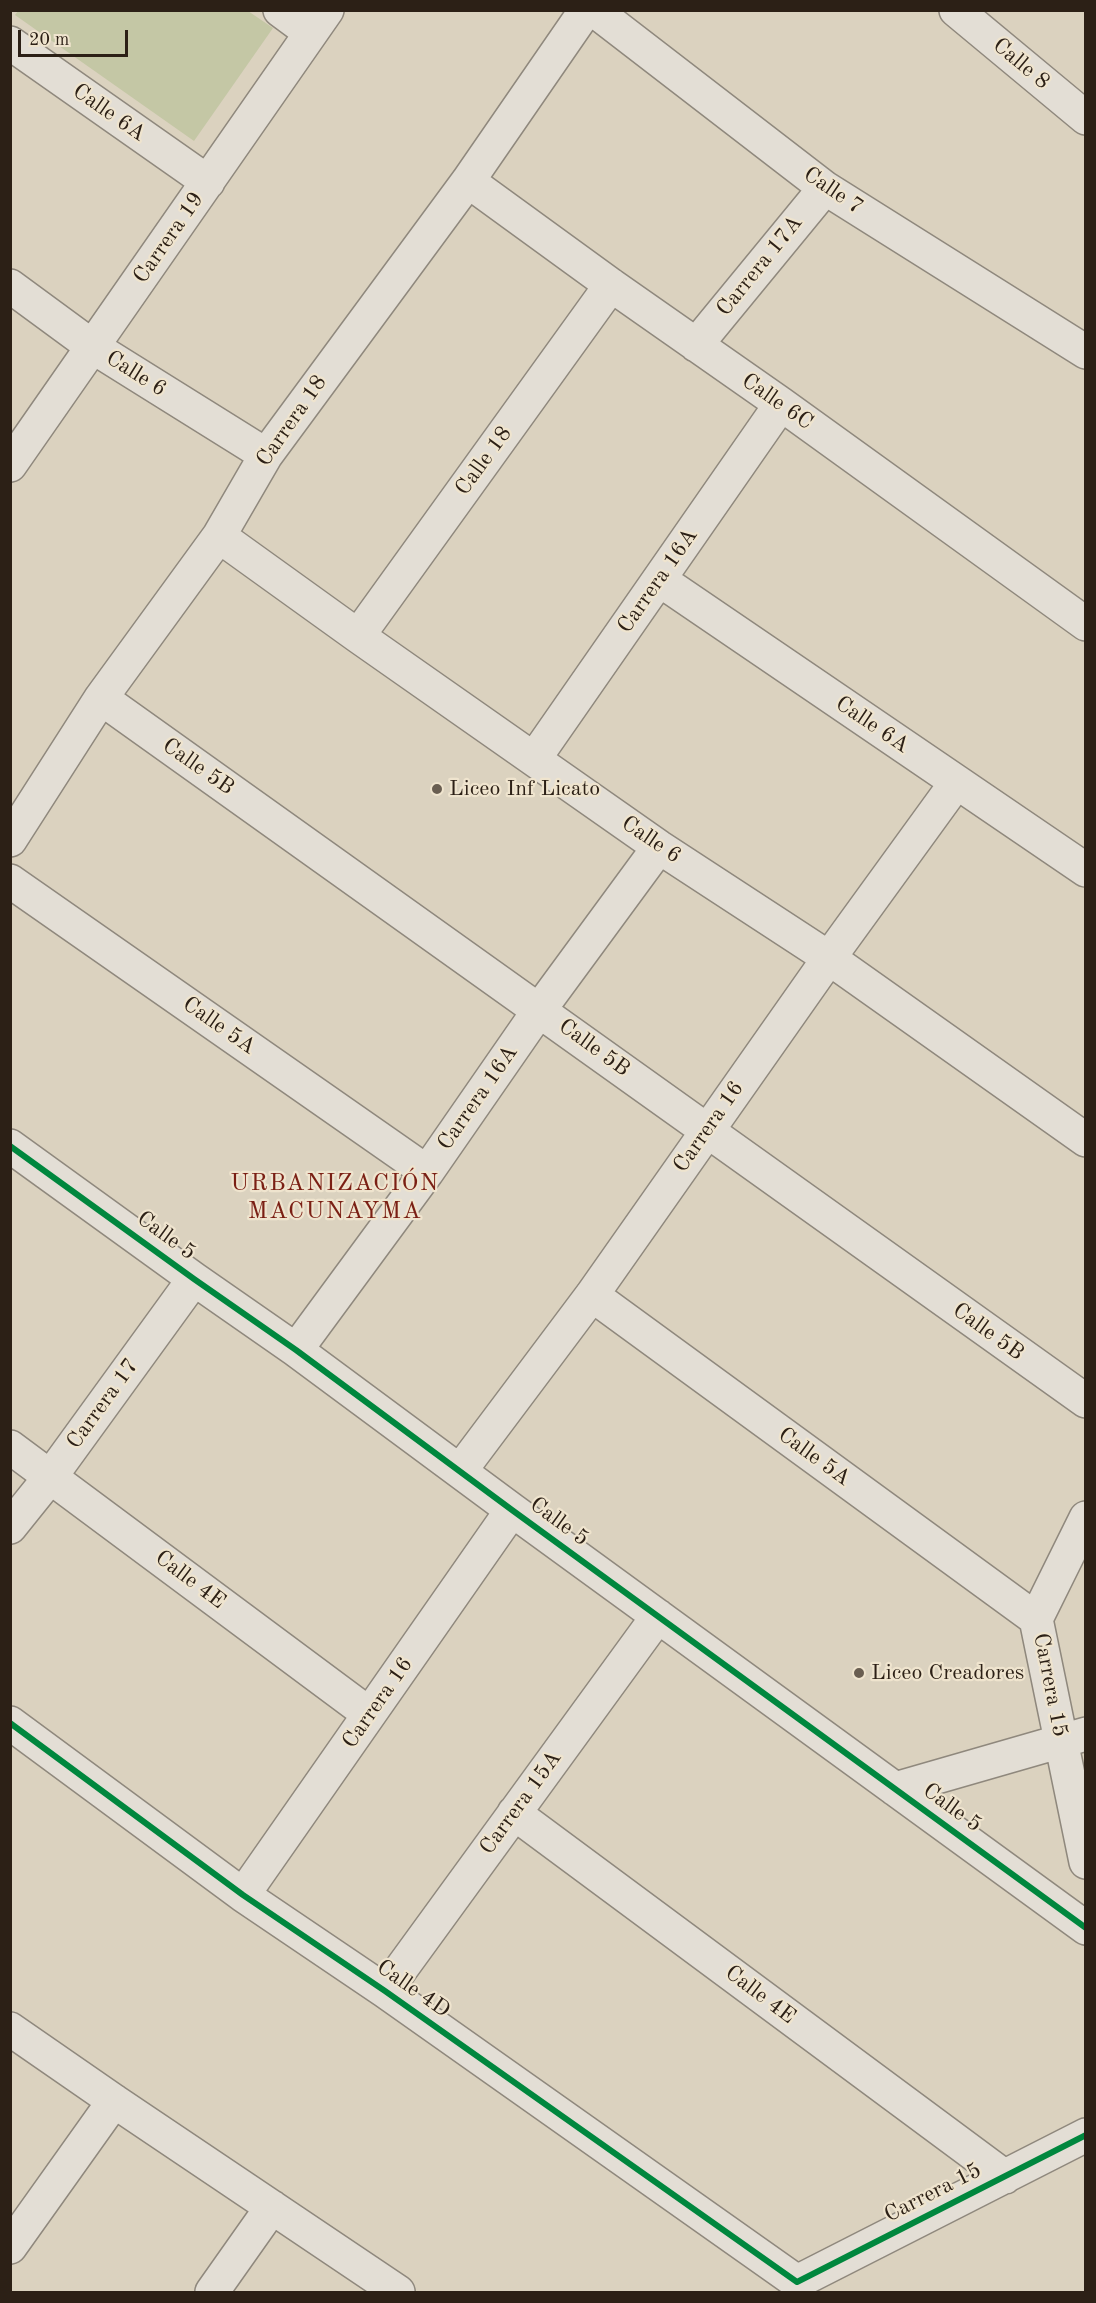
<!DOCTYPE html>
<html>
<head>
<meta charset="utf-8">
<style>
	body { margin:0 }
	#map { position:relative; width:1096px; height:2303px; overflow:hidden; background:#dbd2bf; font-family:"Old Standard TT",serif }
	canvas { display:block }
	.frame { position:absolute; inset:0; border:12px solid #2c2016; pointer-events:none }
	.scale { position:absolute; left:18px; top:30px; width:110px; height:27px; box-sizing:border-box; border:3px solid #2c2016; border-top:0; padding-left:8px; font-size:18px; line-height:21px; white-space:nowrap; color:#2c2016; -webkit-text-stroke:4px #efe4ce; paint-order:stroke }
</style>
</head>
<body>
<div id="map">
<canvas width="1096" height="2303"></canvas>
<div class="frame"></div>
<div class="scale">20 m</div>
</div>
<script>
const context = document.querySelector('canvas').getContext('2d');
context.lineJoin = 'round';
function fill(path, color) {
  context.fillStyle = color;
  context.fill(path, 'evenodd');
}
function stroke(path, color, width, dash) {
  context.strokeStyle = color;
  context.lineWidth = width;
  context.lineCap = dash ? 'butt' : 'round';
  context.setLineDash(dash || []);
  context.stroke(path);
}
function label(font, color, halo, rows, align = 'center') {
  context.font = font + ' "Old Standard TT",serif';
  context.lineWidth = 4.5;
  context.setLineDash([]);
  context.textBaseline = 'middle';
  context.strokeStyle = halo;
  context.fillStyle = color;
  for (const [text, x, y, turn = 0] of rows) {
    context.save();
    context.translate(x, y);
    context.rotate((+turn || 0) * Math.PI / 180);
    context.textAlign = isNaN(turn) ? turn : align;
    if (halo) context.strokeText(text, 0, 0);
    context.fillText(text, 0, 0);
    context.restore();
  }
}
const green = new Path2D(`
	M18 11H248L273 28 194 141 15 15Z`);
const minor = new Path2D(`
	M280 10 311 33
	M594 10 825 188 1086 352
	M956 10 1086 118
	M10 43 208 182
	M468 181 611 285 781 404 1086 624
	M10 286 93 347 266 455
	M696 345 825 188
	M10 465 327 10
	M219 536 358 636 659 847 829 958 1086 1140
	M660 580 1086 870
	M358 636 611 285
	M101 698C430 931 757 1167 1086 1401
	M534 759 781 404
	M10 840 101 698 219 536 266 455 468 181 586 10
	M10 881 427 1172
	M10 1146 194 1279 296 1350 512 1510 1086 1928
	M592 1295 1036 1619
	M296 1350 427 1172 540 1009 659 847
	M10 1447 369 1714
	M460 1471 592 1295 829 958 956 783
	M1086 1518 1036 1619 1086 1862
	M10 1527 51 1476 194 1279
	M10 1723 243 1895 385 1991 797 2282 1086 2135
	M895 1789 1086 1734
	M514 1813 1005 2177
	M243 1895 512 1510
	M385 1991 658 1616
	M10 2029 114 2101 398 2292
	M10 2247 114 2101
	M212 2292 272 2207`);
const cycleway = new Path2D(`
	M10 1146 194 1279 296 1350 512 1510 1086 1928
	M10 1723 243 1895 385 1991 797 2282 1086 2135`);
const markers = [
	[437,789,6,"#695e51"],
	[859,1673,6,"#695e51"]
];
const streetNames = [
	["Calle 8",1021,64,40],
	["Calle 6A",109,113,35],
	["Calle 7",833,191,34],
	["Carrera 19",169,238,-55],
	["Carrera 17A",760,266,-51],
	["Calle 6",136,374,32],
	["Calle 6C",777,402,35],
	["Carrera 18",292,421,-55],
	["Calle 18",484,461,-54],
	["Carrera 16A",658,581,-55],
	["Calle 6A",872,725,34],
	["Calle 5B",198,767,35],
	["Calle 6",651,840,34],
	["Calle 5A",219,1026,35],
	["Calle 5B",594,1048,36],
	["Carrera 16A",478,1098,-55],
	["Carrera 16",709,1127,-55],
	["Calle 5",166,1236,36],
	["Calle 5B",988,1332,36],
	["Carrera 17",103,1404,-54],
	["Calle 5A",814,1457,36],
	["Calle 5",559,1522,36],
	["Calle 4E",190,1580,37],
	["Carrera 15",1050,1685,79],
	["Carrera 16",378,1703,-55],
	["Carrera 15A",521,1803,-54],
	["Calle 5",952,1808,36],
	["Calle 4D",413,1989,35],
	["Calle 4E",760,1995,37],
	["Carrera 15",933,2193,-27]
];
const poiNames = [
	["Liceo Inf Licato",449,789],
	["Liceo Creadores",871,1673]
];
const neighbourhoodNames = [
	["URBANIZACIÓN",335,1184],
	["MACUNAYMA",335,1212]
];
fill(green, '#c4c7a5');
stroke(minor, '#8f887d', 36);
stroke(minor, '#e3ded5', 33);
stroke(cycleway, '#00873e', 6);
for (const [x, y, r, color] of markers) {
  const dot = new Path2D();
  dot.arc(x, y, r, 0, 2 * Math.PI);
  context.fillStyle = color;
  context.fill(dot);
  stroke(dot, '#efe4ce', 2);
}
label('22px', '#2c2016', '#efe4ce', streetNames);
label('22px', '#2c2016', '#efe4ce', poiNames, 'left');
context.letterSpacing = '1.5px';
label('24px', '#7a1f14', '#efe4ce', neighbourhoodNames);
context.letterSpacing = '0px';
</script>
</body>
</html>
